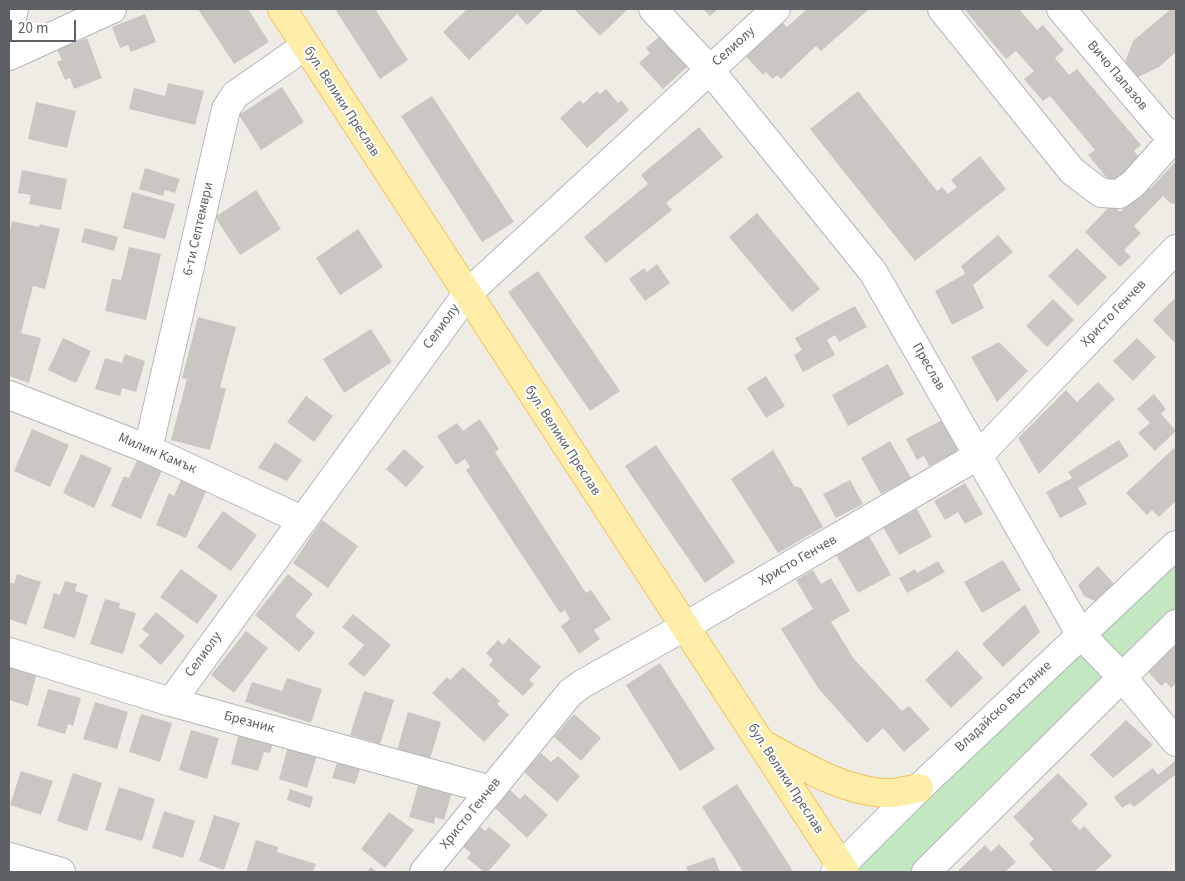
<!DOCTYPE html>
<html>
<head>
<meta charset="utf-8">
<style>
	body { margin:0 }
	#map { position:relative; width:1185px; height:881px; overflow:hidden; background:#efece5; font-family:"Source Sans 3",sans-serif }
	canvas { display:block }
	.frame { position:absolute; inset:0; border:10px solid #5d6165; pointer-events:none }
	.scale { position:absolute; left:10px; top:20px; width:66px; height:22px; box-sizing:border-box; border:2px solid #5d6165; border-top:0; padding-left:6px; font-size:15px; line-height:18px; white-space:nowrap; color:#5d6165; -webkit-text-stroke:4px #fff; paint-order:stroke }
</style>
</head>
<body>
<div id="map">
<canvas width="1185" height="881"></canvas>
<div class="frame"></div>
<div class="scale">20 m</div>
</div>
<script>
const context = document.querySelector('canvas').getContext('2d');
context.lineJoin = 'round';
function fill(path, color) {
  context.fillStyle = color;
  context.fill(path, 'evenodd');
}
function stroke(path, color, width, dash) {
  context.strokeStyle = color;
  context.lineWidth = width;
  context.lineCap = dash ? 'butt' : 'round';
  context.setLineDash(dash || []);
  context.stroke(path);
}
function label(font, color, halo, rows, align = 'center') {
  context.font = font + ' "Source Sans 3",sans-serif';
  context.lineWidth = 4;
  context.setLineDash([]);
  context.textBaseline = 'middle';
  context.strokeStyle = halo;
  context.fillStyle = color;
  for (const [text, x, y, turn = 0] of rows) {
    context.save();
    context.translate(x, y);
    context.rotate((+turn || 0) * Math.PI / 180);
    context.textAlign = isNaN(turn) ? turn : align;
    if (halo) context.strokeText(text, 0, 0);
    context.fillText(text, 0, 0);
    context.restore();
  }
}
const green = new Path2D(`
	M1176 545V624L926 872H845Z`);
const building = new Path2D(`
	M198 9H248L269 42 234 64Z
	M335 9H375L408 60 380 79Z
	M467 9H544L527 25 517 14 469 60 443 32Z
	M574 9H628L600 36Z
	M703 9H718L710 16Z
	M807 9H869L821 51 816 46 781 79 777 75 773 79 766 72 763 75 744 54 781 21 787 27Z
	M964 9H1019L1037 30 1043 25 1064 50 1055 58 1069 75 1077 69 1141 145 1134 151 1141 159 1111 183 1088 155 1095 150 1050 96 1043 101 1024 79 1034 71 1016 51 1006 59Z
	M1171 9H1176V52L1159 67 1136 78 1124 65 1133 41Z
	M145 14 156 42 131 52 128 45 120 48 112 27Z
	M659 37 687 67 663 89 639 63 650 53 646 48Z
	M87 38 102 78 74 89 70 78 65 80 57 62 62 60 57 49Z
	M168 83 204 91 195 125 129 109 134 88 165 96Z
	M282 87 304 122 261 150 239 115Z
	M606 89 618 103 621 100 629 110 587 148 560 118 580 100 583 104 597 91 600 94Z
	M858 91 937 191 942 187 948 194 957 187 951 180 980 156 1006 189 915 261 810 129Z
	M432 96 514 222 482 242 401 116Z
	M36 102 76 111 67 148 28 139Z
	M699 127 723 157 666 203 672 210 606 263 584 237 648 184 641 175Z
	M1176 161V203L1171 204 1163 196 1134 226 1141 233 1124 250 1131 257 1120 267 1085 232 1112 204 1120 212 1146 185 1150 189Z
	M145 168 180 179 175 193 165 190 163 196 139 189Z
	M22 170 67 179 61 210 29 204 31 195 18 193Z
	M256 190 281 229 240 255 215 217Z
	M132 192 175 204 165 239 123 228Z
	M757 213 820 289 792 312 729 237Z
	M12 221 39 227 40 224 60 229 45 289 33 286 21 333 41 338 29 383 9 376V236Z
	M85 228 118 237 114 251 81 242Z
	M358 229 383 267 340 295 316 258Z
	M998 235 1013 252 973 285 984 308 952 325 935 291 965 274 961 266Z
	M129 247 161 254 146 320 105 311 112 279 121 280Z
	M1077 248 1107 277 1078 306 1048 276Z
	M657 264 670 283 645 301 629 279 644 268 647 272Z
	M538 271 620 391 590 411 508 292Z
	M1176 297V340L1174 342 1153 320Z
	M1053 299 1074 320 1047 347 1026 326Z
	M855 306 867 327 839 342 835 335 827 340 835 355 803 372 794 355 802 350 795 338Z
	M198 317 236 327 220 387 226 389 210 450 171 440 187 379 182 378Z
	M371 329 392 362 344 393 323 359Z
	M63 338 91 351 76 383 48 370Z
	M1137 338 1156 357 1133 381 1113 361Z
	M999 342 1028 371 997 402 971 357Z
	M125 354 145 361 136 392 122 388 120 396 95 389 105 358 122 363Z
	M888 364 904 394 848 426 832 395Z
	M766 376 785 406 766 418 747 388Z
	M1098 382 1115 399 1039 474 1018 438 1066 390 1077 402Z
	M1154 394 1166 409 1161 414 1176 431 1155 451 1138 433 1150 423 1137 409Z
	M306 396 333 416 314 442 287 422Z
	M480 419 499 449 495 452 586 593 591 590 611 619 594 630 600 639 579 654 561 626 570 619 565 610 560 613 466 470 470 467 465 459 456 465 437 436 457 423 463 431Z
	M942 420 958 451 929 466 924 456 917 460 906 439Z
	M32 429 69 445 50 487 14 471Z
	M1119 440 1129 456 1078 488 1087 504 1060 518 1046 492 1072 478 1068 472Z
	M890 441 911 478 881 494 861 458Z
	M275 442 302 460 287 481 258 468Z
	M656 445 735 562 705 583 625 466Z
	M1174 448 1176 451V501L1159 517 1152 510 1147 515 1126 493Z
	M404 449 424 467 406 487 386 469Z
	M773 450 794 486 801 488 823 527 778 553 731 479Z
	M81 454 112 468 94 508 63 493Z
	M137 460 162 470 141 519 111 506 124 476 129 478Z
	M182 478 207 489 186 538 156 525 169 493 174 496Z
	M850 480 863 504 836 518 823 494Z
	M965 483 983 514 965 524 958 512 945 520 934 501Z
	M917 509 932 537 899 555 883 527Z
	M223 511 257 535 231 571 197 547Z
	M322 520 358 546 328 588 293 563Z
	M869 536 891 575 858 593 836 555Z
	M1003 560 1021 590 982 613 964 582Z
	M938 561 945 572 907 593 899 578 915 569 917 573Z
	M1098 566 1114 584 1095 601 1084 596 1078 585Z
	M181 569 218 596 197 624 160 597Z
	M813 570 821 584 831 578 850 611 831 622 854 659 902 711 909 706 930 729 904 752 883 728 867 743 818 688 781 629 813 609 796 580Z
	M17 574 41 582 26 625 9 619V582L14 584Z
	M288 574 313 594 295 616 315 633 299 652 255 615Z
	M65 581 77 584 75 591 88 595 75 638 43 628 54 593 60 595Z
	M105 599 120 603 119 608 136 613 123 654 90 644Z
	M1025 604 1040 632 1003 667 982 644Z
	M156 612 185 636 161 665 139 646 149 635 142 629Z
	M353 614 391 645 364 677 348 664 364 645 342 627Z
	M246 631 268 648 234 693 211 675Z
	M509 638 541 667 529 680 534 684 523 696 489 665 493 660 486 653 498 640 503 645Z
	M1176 645V683L1171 688 1166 682 1161 686 1148 672Z
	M957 650 983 678 951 708 925 680Z
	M9 661 38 669 28 706 9 700Z
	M660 663 715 749 680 771 626 685Z
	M463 667 500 701 497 704 509 715 484 742 432 693 447 677 450 680Z
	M287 678 322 689 311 723 245 702 252 682 282 691Z
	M48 689 81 698 73 726 68 724 65 734 37 726Z
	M364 691 394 700 380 744 350 735Z
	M95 702 128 712 117 749 83 739Z
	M408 712 441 722 430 759 397 750Z
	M141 714 172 723 160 762 129 752Z
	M574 714 601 738 581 761 554 737Z
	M1126 720 1153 745 1113 778 1090 755Z
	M241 726 275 735 270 753 264 752 258 771 231 764Z
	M191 730 219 738 207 779 179 770Z
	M289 743 318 752 307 788 279 779Z
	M541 753 551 762 558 756 580 776 557 802 524 772Z
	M338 759 361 766 355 784 332 778Z
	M1176 760V774L1134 807 1130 803 1122 808 1114 797 1153 768 1158 775Z
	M21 771 53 781 41 815 10 805Z
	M73 773 102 783 87 831 57 821Z
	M1058 773 1088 804 1071 821 1080 830 1084 826 1112 856 1094 872H1054L1029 844 1034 839 1013 817Z
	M420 779 453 789 444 820 435 817 434 824 409 817Z
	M737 784 793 871 790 872H743L702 807Z
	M119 787 155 799 142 841 105 830Z
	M290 789 313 797 310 808 287 800Z
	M510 790 520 799 525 794 548 815 527 838 494 807Z
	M164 811 195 821 183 858 152 848Z
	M389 812 414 830 385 868 361 849Z
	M214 815 240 823 224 870 199 861Z
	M479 826 485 831 489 827 511 845 488 872H484L467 858 471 853 462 846Z
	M256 840 278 847 277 852 316 864 313 872H246Z
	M999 844 1016 862 1005 872H957L985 845 991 852Z
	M714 857 720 872H688L686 867Z
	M371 867 377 872H367Z`);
const minor = new Path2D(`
	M653 9 709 69 873 272 1081 635 1122 677 1176 742
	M942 9 1072 171 1101 193 1119 194 1133 184 1174 138
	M1061 9 1161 127 1176 140
	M9 31 14 9
	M9 56 112 9
	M9 395 148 449 302 520
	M148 449 226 109 235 95 305 46
	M9 652 171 702 491 790
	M171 702 467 294 776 9
	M9 857 61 872
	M424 872 570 693 582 684 684 627 979 455 1176 249
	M835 872 919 788 1176 545
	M926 872 1176 624`);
const major = new Path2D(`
	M282 9 845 872
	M766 746C803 766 841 790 884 793 895 794 908 790 919 788`);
const streetNames = [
	["Селиолу",734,47,-42],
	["Вичо Папазов",1117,76,50],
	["бул. Велики Преслав",341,102,57],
	["6-ти Септември",199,229,-77],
	["Христо Генчев",1114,314,-46],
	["Селиолу",442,327,-54],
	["Преслав",928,367,60],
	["бул. Велики Преслав",562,441,57],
	["Милин Камък",157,454,23],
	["Христо Генчев",798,561,-30],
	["Селиолу",204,655,-54],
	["Владайско въстание",1004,707,-43],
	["Брезник",249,723,15],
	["бул. Велики Преслав",785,779,57],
	["Христо Генчев",471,814,-51]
];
fill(green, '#c3e7c1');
fill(building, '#cac7c2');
stroke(minor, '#b2b6ba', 30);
stroke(major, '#f3c25a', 30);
stroke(minor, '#fff', 28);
stroke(major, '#fea', 28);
label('14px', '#5d6165', '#fff', streetNames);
</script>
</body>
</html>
